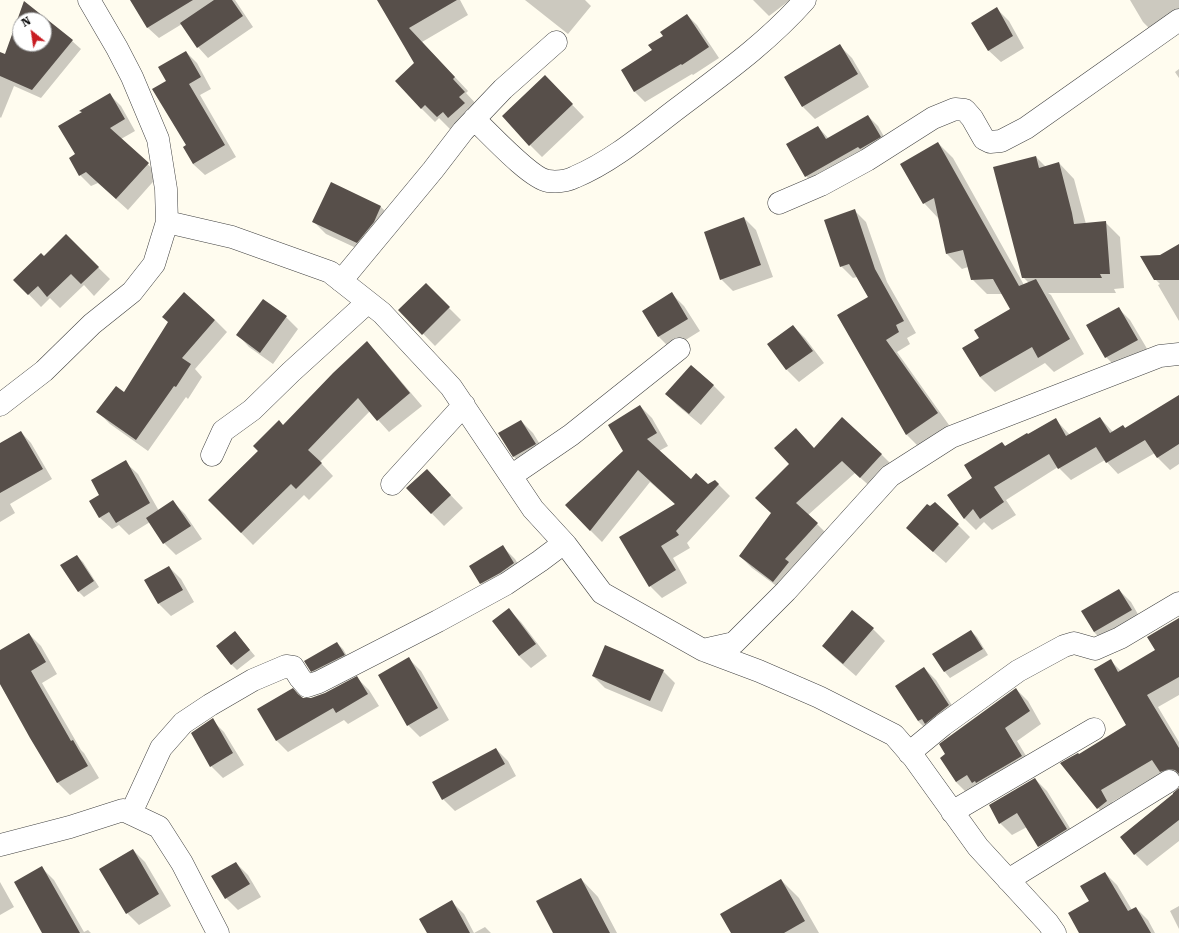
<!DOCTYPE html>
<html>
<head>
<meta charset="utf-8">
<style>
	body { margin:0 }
	#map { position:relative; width:1179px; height:933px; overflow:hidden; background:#fffcef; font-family:"Roboto Serif",serif }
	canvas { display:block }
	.north { position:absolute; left:12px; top:12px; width:40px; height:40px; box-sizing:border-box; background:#fff; border:1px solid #9f9f9f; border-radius:50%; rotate:330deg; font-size:11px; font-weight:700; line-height:16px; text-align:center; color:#0e0e0e }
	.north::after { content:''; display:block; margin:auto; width:14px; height:18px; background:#c81c22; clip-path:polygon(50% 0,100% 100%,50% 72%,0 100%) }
</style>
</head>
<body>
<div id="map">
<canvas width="1179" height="933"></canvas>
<div class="north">N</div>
</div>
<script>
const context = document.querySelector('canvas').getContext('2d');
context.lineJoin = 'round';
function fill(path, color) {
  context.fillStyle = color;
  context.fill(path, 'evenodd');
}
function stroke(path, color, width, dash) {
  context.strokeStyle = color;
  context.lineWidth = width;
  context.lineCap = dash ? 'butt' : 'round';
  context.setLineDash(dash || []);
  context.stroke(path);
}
const shadow = new Path2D(`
	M131 0H235L253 27 208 58 198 47 182 24 159 38 148 28Z
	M381 0H460L468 15 422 42 468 91 466 93 478 106 451 130 439 118 435 122 421 108 416 63Z
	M525 0H585L591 6 568 34Z
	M753 0H790L769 16Z
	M1130 0H1179V19L1155 34 1143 22Z
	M24 2 72 41 81 49 41 98 14 86 1 118 0 117V54L5 56ZM20 20H44V44H20Z
	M997 9 1009 21 1024 48 1001 62 988 50Z
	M687 15 697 25 719 58 693 75 692 74 645 102 635 92 622 70 653 50 664 36Z
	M840 46 852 58 869 87 815 119 803 107Z
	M186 52 197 63 211 89 200 95 236 157 205 175 193 164 167 81Z
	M1179 69V78L1175 72Z
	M557 89 584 117 542 157 530 145Z
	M110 95 121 106 135 131 121 139 159 175 128 210 98 183 91 186 80 175 76 154 83 113 81 111Z
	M868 116 878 126 890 147 816 186 806 176 818 127 829 139Z
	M938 143 953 158 1024 285 1029 283 1023 277 1036 157 1046 167 1059 163 1074 179 1086 224 1105 222 1120 237 1124 288 1114 289 1116 293H1048L1051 295 1084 354 1054 372 1045 363 995 392 980 377 964 348 980 339 1012 309 1003 294H987L972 279 968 267 962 269 947 254 939 219 924 203Z
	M381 207 393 219 369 254 326 234 314 222Z
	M854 210 866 222 887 282 916 333 907 338 910 344 897 352 949 425 919 447 907 435 838 316 869 298 857 277 853 278 841 266Z
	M744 218 756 230 773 277 733 291 721 279Z
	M66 236 110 279 94 296 84 285 60 308 50 298 41 307 15 280 44 258Z
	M1179 249V321L1158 285 1160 284 1155 279 1160 256Z
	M426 285 461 320 435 346 400 310Z
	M672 294 684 306 700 331 671 349 659 337 643 311Z
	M1118 308 1130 320 1149 352 1118 369 1106 357Z
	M286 317 298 329 273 364 249 347 238 335Z
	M215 320 227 332 195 369 202 377 188 399 186 397 148 451 110 424 98 412 125 393Z
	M793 326 805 338 824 363 799 382 787 370 768 344Z
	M367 342 378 354 422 406 389 432 370 411 320 462 333 476 309 500 304 495 253 545 209 500Z
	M713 385 725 397 701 425 678 406 666 394Z
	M1179 399V464L1170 470 1158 458 1155 453 1118 474 1105 460 1071 480 1058 467 1006 500 1016 515 992 530 984 522 976 530 964 518 973 478 1006 447 1055 419 1070 435 1100 418 1113 432 1123 426 1126 429Z
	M640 406 652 418 668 446 659 451 691 480 708 485 715 481 730 496 687 543 690 548 673 558 687 583 662 598 650 586 621 538 676 505 650 482 602 542 590 530 624 451Z
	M521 421 533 433 547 456 526 469 514 457 499 434Z
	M21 432 31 443 52 479 10 504 15 513 0 522V444Z
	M814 449 881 454 893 466 873 489 855 473 808 515 829 536 786 593 752 568 740 556 772 514Z
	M125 462 138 474 159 511 173 502 185 514 202 539 176 555 164 543 150 522 129 535 119 525 112 529 99 517 101 495Z
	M439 483 463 508 444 526 408 489Z
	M958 525 970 537 946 563 920 540Z
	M503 547 515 559 525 576 493 595 481 583Z
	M77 556 83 562 99 587 84 597 78 591Z
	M169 567 181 579 194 602 171 616 159 604 146 580Z
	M1119 590 1131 602 1143 623 1106 644 1094 632 1083 611Z
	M509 610 521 622 547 656 531 668 519 656 493 621Z
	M1179 619V695L1158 707 1179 742V781L1162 773 1112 802 1119 813 1109 820 1098 808 1079 755 1128 726 1111 661 1121 671 1156 651Z
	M873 629 885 641 856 676 835 658 823 646Z
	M971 631 977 637 988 655 950 678 945 672 934 654Z
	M235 632 255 656 237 670 231 664Z
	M29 634 41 646 57 674 42 683 81 750 84 753 99 778 70 795 58 783 0 684V651Z
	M337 643 343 649 350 661 318 677 312 671Z
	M409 659 421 671 449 720 420 737 408 725Z
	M924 668 936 680 960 718 930 733 918 721Z
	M663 671 675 683 662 712 605 688 593 676Z
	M357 678 369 690 379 706 348 724 344 720 288 752 276 740 303 699H311L325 694Z
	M1016 689 1028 701 1041 724 1017 741 1034 769 968 794 956 782 941 758Z
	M212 720 224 732 244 765 223 778 211 766Z
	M496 749 508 761 516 776 455 811 443 799Z
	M1035 779 1047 791 1078 841 1051 858 1039 846 1027 827 1012 835 1000 823Z
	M1179 789V841L1147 866 1135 854 1121 837Z
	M133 850 145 862 171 906 139 925 127 913Z
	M236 863 248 875 261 897 238 910 226 898Z
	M42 868 54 880 84 932 88 930 91 933H45Z
	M1105 873 1117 885 1132 910 1136 908 1148 920 1155 933H1080L1090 901Z
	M581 879 598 897 617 933H554Z
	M781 880 799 898 819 933H732Z
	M0 882 14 907 0 915Z
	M452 902 464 914 474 933 485 927 491 933H428Z
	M1179 906V929L1170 911Z`);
const building = new Path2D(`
	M130 0H193L147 28Z
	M214 0H232L243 16 197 48 180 23Z
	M377 0H457L409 28 455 77 453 79 465 92 459 97 465 103 448 118 443 112 437 117 425 105 421 109 395 81 414 63Z
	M24 1 73 40 32 90 0 76V52L5 54ZM20 20H44V44H20Z
	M997 7 1013 36 988 51 971 23Z
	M687 14 709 47 682 65 681 64 634 92 621 70 652 50 648 45 663 36 660 32Z
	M840 44 858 74 802 107 784 77Z
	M186 51 201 77 189 84 225 145 193 164 183 147 186 145 152 89 166 81 158 67Z
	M545 75 573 104 529 146 502 116Z
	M110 93 125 119 110 128 149 163 116 199 86 172 79 176 69 158 75 154 58 126 82 112 79 111Z
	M868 115 881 137 860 149 858 147 805 177 786 144 818 126 826 139Z
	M938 142 1019 286 1036 279 1070 339 1038 358 1032 347 980 377 962 348 979 338 974 330 1010 309 993 279 971 280 963 250 946 254 934 198 923 204 900 164Z
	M1036 156 1039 168 1059 162 1072 213 1074 224 1106 221 1110 274H1100L1102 278H1022L993 167Z
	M331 182 381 206 374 222 357 243 312 222Z
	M855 209 875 269 904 321 896 325 899 332 886 340 938 413 906 435 837 315 868 297 849 264 840 267 824 220Z
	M744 217 761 265 720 280 704 232Z
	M66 234 99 267 81 284 71 274 47 297 38 286 28 295 13 280 41 253 44 256Z
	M1179 244V280H1154L1140 256 1160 255Z
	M426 283 450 307 422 335 398 310Z
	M184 292 215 320 182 358 191 364 176 387 174 386 136 440 96 412 116 386 124 392 168 322 162 317Z
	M672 292 688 319 658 337 642 311Z
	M263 299 287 316 260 353 236 335Z
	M1119 307 1138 340 1105 358 1086 325Z
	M793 325 813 351 786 370 767 344Z
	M367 341 410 393 377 421 358 398 308 450 322 463 296 489 291 484 241 533 208 500 258 451 253 446 279 420 283 425 333 373Z
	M691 365 714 385 689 414 665 394Z
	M1179 395V444L1157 458 1145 440 1106 463 1096 447 1058 469 1049 454 994 487 1004 502 980 519 973 509 964 519 947 495 972 478 964 465 1002 442 1005 446 1027 433 1028 434 1056 418 1066 436 1100 417 1110 433 1123 425 1125 428Z
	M640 405 657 433 647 439 691 479 696 473 708 484 715 480 719 484 676 531 679 535 661 546 676 570 649 587 619 537 675 504 638 470 590 531 565 505 623 451 608 425Z
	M842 417 882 454 860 478 842 461 796 503 818 523 785 559 789 562 773 582 739 556 771 513 755 498 789 464 774 448 796 428 814 448Z
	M521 420 536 444 513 457 498 433Z
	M21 431 43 469 0 493V443Z
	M126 460 150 503 116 523 109 512 99 518 89 501 99 495 91 480Z
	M427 469 451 495 431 514 406 488Z
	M173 500 191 526 163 544 146 518Z
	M935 502 959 524 933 552 906 528 927 504 930 506Z
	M503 545 514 563 500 573 480 584 469 566Z
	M77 555 94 581 78 592 60 565Z
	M169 566 183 590 158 604 144 580Z
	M1119 589 1132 610 1094 632 1081 611Z
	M509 608 536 644 519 656 492 621Z
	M852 610 874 628 843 664 822 646Z
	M1179 618V677L1147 695 1179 748V774L1175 770 1169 769 1160 772 1152 760 1101 790 1107 801 1097 809 1060 763 1078 753 1079 754 1126 725 1094 669 1111 659 1118 672 1155 650 1147 637Z
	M971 630 983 649 944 672 932 654Z
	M235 631 250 650 231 665 216 646Z
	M29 633 46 662 31 671 71 741 73 740 88 766 57 783 30 738 0 684V650Z
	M337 642 345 655 311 672 304 661Z
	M605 645 664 670 650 701 592 676Z
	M409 657 438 708 407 726 378 675Z
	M924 667 949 705 925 724 922 719 918 721 895 686Z
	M357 676 368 694 336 713 333 708 276 741 257 709 293 688 298 694 303 698H311L325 693Z
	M1016 688 1030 711 1005 728 1022 756 976 783 975 781 972 783 967 775 956 782 940 758 945 754 939 744Z
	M213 718 233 753 210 767 191 733Z
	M496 748 505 764 442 800 432 782Z
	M1035 778 1067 829 1038 847 1017 813 999 824 989 805Z
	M1179 788V820L1134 855 1120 837 1173 794V793Z
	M133 849 159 894 126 914 99 869Z
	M236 862 250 884 225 899 211 876Z
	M42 866 80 933H42L14 882Z
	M1105 872 1128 911 1136 907 1151 933H1079L1068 913 1089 901 1080 886Z
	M581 878 610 933H553L536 901Z
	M781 879 805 921 784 933H731L720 914Z
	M452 900 470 933H427L419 919Z`);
const minor = new Path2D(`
	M474 119C488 132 531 179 548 181 557 182 567 181 575 177 613 161 645 133 678 108 723 74 768 42 805 0
	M779 203 821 185 867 160 933 118 955 109 965 110 972 118 984 139 990 142 1001 141 1026 128 1179 20
	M167 222 232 237 330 272 382 313 451 387 533 509 566 545 602 593 703 650 734 643 786 591 890 476 951 437 1160 356 1179 354
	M341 281 433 170 463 131 503 89 556 42
	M0 405 44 371 92 324 132 292 154 264 167 222 166 189 158 139 132 77 117 48 89 0
	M212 455 223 431 252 410 291 372 368 302
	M511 476 571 435 679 349
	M392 484 464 405
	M703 650 759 671 819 697 894 735 914 758 978 847 1048 923 1055 933
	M909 753 943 725 1018 671 1064 646 1074 643 1095 649 1120 638 1179 603
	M952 812 1094 729
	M131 813 161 748 183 723 210 705 253 680 286 666 293 667 300 678 307 686 319 682 438 621 506 584 540 561 564 543
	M0 845 70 827 123 810 159 827 182 863 218 933
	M1008 880 1169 781`);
fill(shadow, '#0003');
fill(building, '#574f4a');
stroke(minor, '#414141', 23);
stroke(minor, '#fff', 22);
</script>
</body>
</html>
